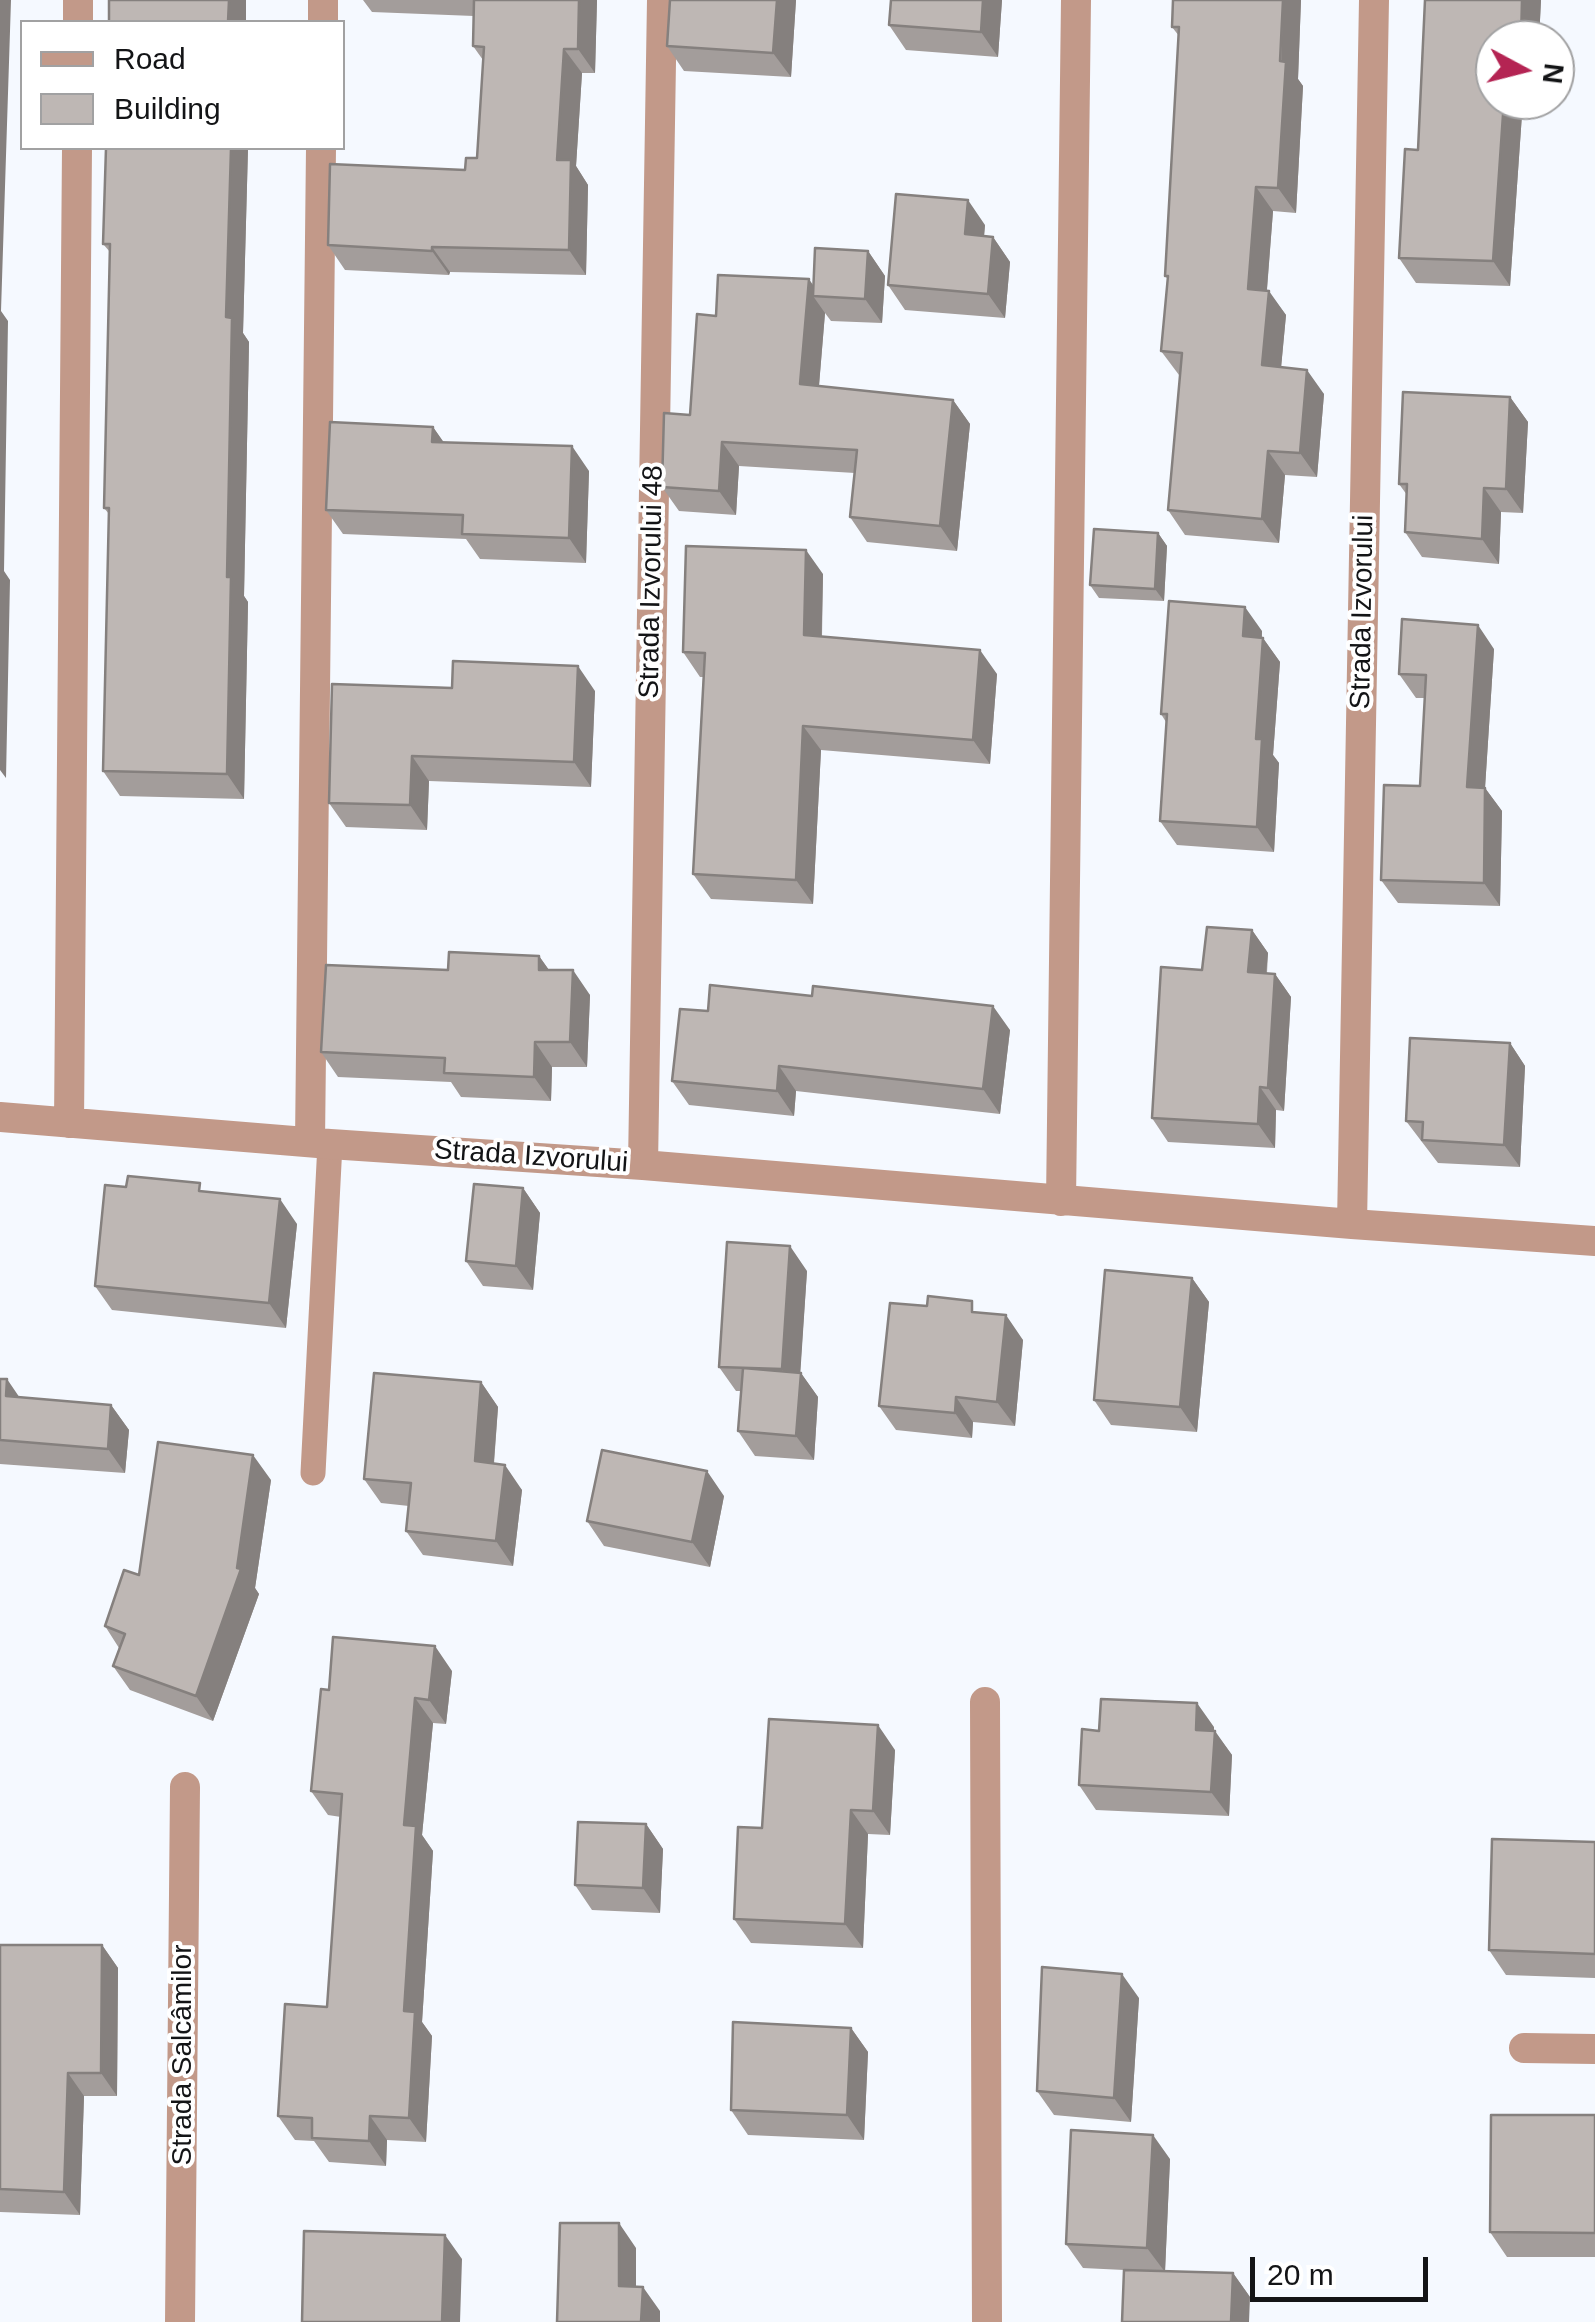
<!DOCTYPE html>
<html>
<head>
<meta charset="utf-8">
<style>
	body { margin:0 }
	#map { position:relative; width:1595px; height:2322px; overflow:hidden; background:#f5f9ff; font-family:Arial,sans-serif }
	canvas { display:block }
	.legend { position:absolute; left:20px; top:20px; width:325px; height:130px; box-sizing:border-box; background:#fff; border:2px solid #a1a1a2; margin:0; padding:12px 18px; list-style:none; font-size:30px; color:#131416 }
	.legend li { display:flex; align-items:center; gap:20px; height:50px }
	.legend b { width:50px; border:2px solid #a1a1a2 }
	.north { position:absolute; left:1475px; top:20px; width:100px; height:100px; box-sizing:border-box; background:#fff; border:2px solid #a1a1a2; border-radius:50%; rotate:97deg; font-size:28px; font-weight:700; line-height:40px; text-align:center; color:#131416 }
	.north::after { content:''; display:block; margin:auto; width:35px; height:45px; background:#b42453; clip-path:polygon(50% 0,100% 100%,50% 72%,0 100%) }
	.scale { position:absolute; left:1250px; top:2257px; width:178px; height:45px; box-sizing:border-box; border:5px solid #131416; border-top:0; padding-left:12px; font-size:30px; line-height:35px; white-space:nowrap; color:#131416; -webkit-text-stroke:8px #fff; paint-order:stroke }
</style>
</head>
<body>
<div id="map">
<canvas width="1595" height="2322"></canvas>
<ul class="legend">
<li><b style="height:12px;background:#c29989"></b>Road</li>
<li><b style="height:28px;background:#beb7b4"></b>Building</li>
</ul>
<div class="north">N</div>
<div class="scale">20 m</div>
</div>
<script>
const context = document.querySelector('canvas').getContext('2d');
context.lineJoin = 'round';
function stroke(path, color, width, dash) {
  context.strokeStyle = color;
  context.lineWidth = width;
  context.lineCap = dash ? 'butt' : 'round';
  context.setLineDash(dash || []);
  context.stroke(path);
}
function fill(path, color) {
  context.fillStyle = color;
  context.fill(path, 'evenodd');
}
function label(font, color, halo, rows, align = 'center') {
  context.font = font + ' Arial,sans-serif';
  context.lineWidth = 8;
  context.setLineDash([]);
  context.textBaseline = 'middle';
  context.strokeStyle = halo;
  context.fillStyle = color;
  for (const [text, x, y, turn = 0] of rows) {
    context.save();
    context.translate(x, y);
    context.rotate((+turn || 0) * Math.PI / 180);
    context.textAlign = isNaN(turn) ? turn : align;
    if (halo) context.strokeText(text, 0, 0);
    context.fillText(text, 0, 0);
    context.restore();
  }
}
const lane = new Path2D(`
	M313 1473 330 1144`);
const street = new Path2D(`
	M78 22V0
	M323 22V0
	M0 1117 330 1144 643 1165 1352 1224 1595 1241
	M69 1123 77 148
	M310 1142 321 148
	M643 1165 662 0
	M1061 1201 1076 0
	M1352 1224 1374 0
	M985 1702 987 2322
	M1524 2048 1595 2049
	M180 2322 185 1787`);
const wall = new Path2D(`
	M363 0H597L595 73H582L576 166 588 185 586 275 450 272 449 275 345 270 328 245 465 170 477 158 483 60 473 46 474 16 372 12Z
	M796 0 791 77 684 71 667 46Z
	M891 0H1002L998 57 906 50 889 25Z
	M1173 0H1301L1298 79 1303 86 1296 213 1273 211 1267 290 1286 315 1281 367 1324 394 1317 477 1285 475 1279 543 1185 535 1168 510 1180 376 1179 375 1161 351 1168 279 1165 276 1179 36 1172 27Z
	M1425 0H1541L1539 40H1495V100H1523L1510 286 1416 283 1399 258 1418 150Z
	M106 148H248L243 333 249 342 244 596 248 602 244 799 120 796 103 771 109 514 104 508 110 252 103 244Z
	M985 225 984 236 993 237 1010 262 1005 318 905 310 888 285Z
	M868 251 885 276 882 323 831 321 825 313 819 386 953 400 970 424 957 551 867 542 850 517 855 473 739 466 736 515 679 511 662 487 690 415 716 316 814 287Z
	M1510 397 1528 422 1523 513 1501 512 1499 564 1422 557 1405 532 1407 495 1399 484Z
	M433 427 443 442 589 471 586 563 480 559 466 539 343 534 326 510Z
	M1158 533 1167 546 1164 601 1099 598 1090 585Z
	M823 574 822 637 997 674 990 764 821 750 813 904 711 899 693 874 703 677H700L683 652Z
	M1262 631V637L1280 662 1273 755 1279 763 1274 852 1177 845 1160 821 1166 722 1161 714Z
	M1494 649 1485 788 1502 811 1500 906 1398 903 1381 880 1420 786 1425 698H1416L1399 674Z
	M332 684 595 691 591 787 429 781 427 830 346 827 329 803Z
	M1252 930 1268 953 1267 973 1275 974 1291 997 1284 1111 1276 1110 1275 1148 1168 1142 1152 1118 1202 970Z
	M539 956 549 970 590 995 587 1067H552L551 1101 461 1097 451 1082 338 1077 321 1052 448 970Z
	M708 1011 1010 1030 1000 1114 796 1091 794 1116 689 1105 672 1081Z
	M1510 1043 1525 1066 1520 1167 1438 1163 1406 1121Z
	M523 1188 540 1213 533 1290 483 1286 466 1261Z
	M206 1192 297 1224 286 1328 112 1310 95 1286Z
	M807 1271 800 1372 818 1397 814 1460 755 1456 738 1431 741 1391H736L719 1367Z
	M1192 1278 1209 1302 1197 1432 1111 1425 1094 1400Z
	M980 1312 1023 1340 1015 1426 973 1422 972 1438 896 1430 879 1406Z
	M0 1379 19 1397 111 1405 129 1430 125 1473 0 1464Z
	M481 1382 498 1407 494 1464 522 1490 513 1566 423 1555 406 1531 409 1506 381 1503 364 1479Z
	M271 1480 255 1588 259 1594 213 1721 130 1690 113 1666 119 1648 105 1626 139 1575Z
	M724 1496 710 1567 604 1546 587 1521Z
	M452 1671 446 1724 433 1723 422 1835 433 1851 422 2022 432 2036 426 2142 387 2140 386 2166 329 2162 314 2141 295 2140 278 2116 327 2007 341 1817 328 1815 311 1791 329 1690Z
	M1214 1727V1731L1232 1755 1229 1816 1096 1810 1079 1785 1099 1731Z
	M895 1750 890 1835 868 1834 863 1948 751 1943 734 1919 762 1828Z
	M646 1824 663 1849 660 1913 592 1910 575 1885Z
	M1595 1842V1978L1506 1975 1489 1950Z
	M0 1945H102L118 1968 117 2096H84L80 2215 0 2212Z
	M1139 1998 1131 2122 1054 2115 1037 2091Z
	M851 2028 868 2052 864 2140 748 2135 731 2110Z
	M1595 2115V2257H1507L1490 2232Z
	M1170 2159 1165 2271 1233 2273 1250 2297 1124 2270 1083 2268 1066 2244Z`);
const shadedWall = new Path2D(`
	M0 0H11L1 311 8 321 4 571 10 580 6 778 0 770Z
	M229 0H246V22H228Z
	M579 0H597L595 73 578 49Z
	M777 0H796L791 77 773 53Z
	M983 0H1002L998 57 981 32Z
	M1283 0H1301L1298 79 1303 86 1296 213 1278 188Z
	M1522 0H1541L1539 40H1521Z
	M564 49 582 73 576 166 588 185 586 275 569 250 557 160Z
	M1504 100H1523L1510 286 1493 261Z
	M231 148H248L243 333 249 342 244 596 248 602 244 799 227 774 226 317Z
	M1256 187 1273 211 1265 313 1248 289Z
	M968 200 985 225 982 259 965 234Z
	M993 237 1010 262 1005 318 988 294Z
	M432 247 450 272 449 275 432 251Z
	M868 251 885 276 882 323 865 299Z
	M809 279 821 297 813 296 825 313 817 409 800 384Z
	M1269 291 1286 315 1279 390 1262 365Z
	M1307 370 1324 394 1317 477 1300 453Z
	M1510 397 1528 422 1523 513 1506 489Z
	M953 400 970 424 957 551 940 526Z
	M433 427 450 451 432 442Z
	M722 442 739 466 736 515 719 491Z
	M572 446 589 471 586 563 569 538Z
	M1268 451 1285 475 1279 543 1262 519Z
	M1484 488 1501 512 1499 564 1482 539Z
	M1158 533 1167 546 1164 601 1155 589Z
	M806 550 823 574 821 660 804 635Z
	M1245 607 1262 631 1260 660 1243 636Z
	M1478 625 1494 649 1485 788 1502 811 1500 906 1484 883 1467 787Z
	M1263 638 1280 662 1273 755 1279 763 1274 852 1257 827 1256 739Z
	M980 650 997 674 990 764 973 740Z
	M578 666 595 691 591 787 574 762Z
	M803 726 821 750 813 904 796 880Z
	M412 756 429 781 427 830 410 805Z
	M1252 930 1268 953 1264 996 1248 972Z
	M539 956 556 980 539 970Z
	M573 970 590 995 587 1067 570 1042Z
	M1275 974 1291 997 1284 1111 1268 1088Z
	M993 1006 1010 1030 1000 1114 983 1089Z
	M535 1042 552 1067 551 1101 534 1077Z
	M1510 1043 1525 1066 1520 1167 1504 1145Z
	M779 1066 796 1091 794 1116 777 1091Z
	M1260 1087 1276 1110 1275 1148 1258 1124Z
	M523 1188 540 1213 533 1290 516 1266Z
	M280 1199 297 1224 286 1328 269 1303Z
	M790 1246 807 1271 799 1393 782 1369Z
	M1192 1278 1209 1302 1197 1432 1180 1407Z
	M1006 1315 1023 1340 1015 1426 997 1402Z
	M801 1373 818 1397 814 1460 796 1436Z
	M7 1379 24 1404 6 1396Z
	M481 1382 498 1407 492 1486 475 1461Z
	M956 1397 973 1422 972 1438 955 1413Z
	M111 1405 129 1430 125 1473 108 1449Z
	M253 1455 271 1480 255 1588 259 1594 213 1721 196 1696 237 1568Z
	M505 1465 522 1490 513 1566 496 1541Z
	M707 1471 724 1496 710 1567 692 1542Z
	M435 1646 452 1671 446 1724 429 1700Z
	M415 1698 433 1723 422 1835 433 1851 422 2022 432 2036 426 2142 409 2118 404 2011V1825Z
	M1197 1703 1214 1727 1213 1755 1196 1730Z
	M878 1725 895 1750 890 1835 873 1811Z
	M1215 1731 1232 1755 1229 1816 1211 1792Z
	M851 1810 868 1834 863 1948 845 1924Z
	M646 1824 663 1849 660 1913 643 1888Z
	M102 1945 118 1968 117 2096 101 2073Z
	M1122 1974 1139 1998 1131 2122 1114 2098Z
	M851 2028 868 2052 864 2140 847 2115Z
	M68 2073 84 2096 80 2215 64 2192Z
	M370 2116 387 2140 386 2166 369 2141Z
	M1153 2135 1170 2159 1165 2272 1147 2248Z
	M619 2223 636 2248V2310L619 2286Z
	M445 2235 462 2259 460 2322H442Z
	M1233 2273 1250 2297 1249 2322H1231Z
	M643 2287 660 2311V2322H641Z`);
const building = new Path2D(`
	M109 0H229L228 22H109Z
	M474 0H579L578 49H564L557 160H571L569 250 432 247V251L328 245 330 164 465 170 466 158H477L484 47 473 46Z
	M670 0H777L773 53 667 46Z
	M891 0H983L981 32 889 25Z
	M1173 0H1283L1280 61 1286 62 1278 188 1256 187 1248 289 1269 291 1262 365 1307 370 1300 453 1268 451 1262 519 1168 510 1182 353 1161 351 1168 276H1165L1179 27H1172Z
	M1425 0H1522L1521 40H1495V100H1504L1493 261 1399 258 1405 149 1418 150Z
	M106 148H231L226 317 232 318 227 577H231L227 774 103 771 109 508H104L110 244H103Z
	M896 194 968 200 965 234 993 237 988 294 888 285Z
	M815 248 868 251 865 299 813 296Z
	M718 275 809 279 800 384 953 400 940 526 850 517 857 450 722 442 719 491 662 487 664 413 690 415 697 314 716 316Z
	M1403 392 1510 397 1506 489 1484 488 1482 539 1405 532 1407 484H1399Z
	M330 422 433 427 432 442 572 446 569 538 462 534 463 515 326 510Z
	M1094 529 1158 533 1155 589 1090 585Z
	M686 546 806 550 804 635 980 650 973 740 803 726 796 880 693 874 705 653 683 652Z
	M1169 601 1245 607 1243 636 1263 638 1256 739H1262L1257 827 1160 821 1167 714H1161Z
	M1402 619 1478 625 1467 787 1485 788 1484 883 1381 880 1384 785 1420 786 1426 675 1399 674Z
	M453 661 578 666 574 762 412 756 410 805 329 803 332 684 452 688Z
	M1207 927 1252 930 1248 972 1275 974 1268 1088 1260 1087 1258 1124 1152 1118 1161 967 1202 970Z
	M449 952 539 956V970H573L570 1042H535L534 1077 444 1073 445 1058 321 1052 326 965 448 970Z
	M710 985 812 996 813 986 993 1006 983 1089 779 1066 777 1091 672 1081 680 1009 708 1011Z
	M1410 1038 1510 1043 1504 1145 1422 1140 1423 1122 1406 1121Z
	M128 1176 200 1183 199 1191 280 1199 269 1303 95 1286 105 1185 126 1187Z
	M474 1184 523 1188 516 1266 466 1261Z
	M727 1242 790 1246 782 1369 719 1367Z
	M1105 1270 1192 1278 1180 1407 1094 1400Z
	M928 1296 972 1301V1312L1006 1315 997 1402 956 1397 955 1413 879 1406 890 1303 927 1306Z
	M743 1368 801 1373 796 1436 738 1431Z
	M374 1373 481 1382 475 1461 505 1465 496 1541 406 1531 411 1483 364 1479Z
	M0 1379H7L6 1396 111 1405 108 1449 0 1440Z
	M158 1442 253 1455 237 1568 241 1569 196 1696 113 1666 125 1634 105 1626 124 1570 139 1575Z
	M602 1450 707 1471 692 1542 587 1521Z
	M333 1637 435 1646 429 1700 415 1698 404 1825 416 1826 404 2011 415 2012 409 2118 370 2116 369 2141 312 2138V2118L278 2116 285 2004 327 2007 342 1794 311 1791 321 1689 329 1690Z
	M1101 1699 1197 1703 1196 1730 1215 1731 1211 1792 1079 1785 1082 1729 1099 1731Z
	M769 1719 878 1725 873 1811 851 1810 845 1924 734 1919 738 1827 762 1828Z
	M578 1822 646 1824 643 1888 575 1885Z
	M1492 1839 1595 1842V1954L1489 1950Z
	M0 1945H102L101 2073H68L64 2192 0 2189Z
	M1042 1967 1122 1974 1114 2098 1037 2091Z
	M733 2022 851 2028 847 2115 731 2110Z
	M1491 2115H1595V2233L1490 2232Z
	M1071 2130 1153 2135 1147 2248 1066 2244Z
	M560 2223H619V2286L643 2287 641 2322H557Z
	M304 2231 445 2235 442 2322H302Z
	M1124 2270 1233 2273 1231 2322H1122Z`);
const streetNames = [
	["Strada Izvorului 48",652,582,-89],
	["Strada Izvorului",1363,612,-89],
	["Strada Izvorului",531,1157,4],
	["Strada Salcâmilor",183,2055,-90]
];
stroke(lane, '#c29989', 25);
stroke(street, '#c29989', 30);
fill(wall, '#a39d9b');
fill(shadedWall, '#85807e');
fill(building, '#beb7b4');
stroke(building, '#85807e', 2.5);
label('28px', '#131416', '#fff', streetNames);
</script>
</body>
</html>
